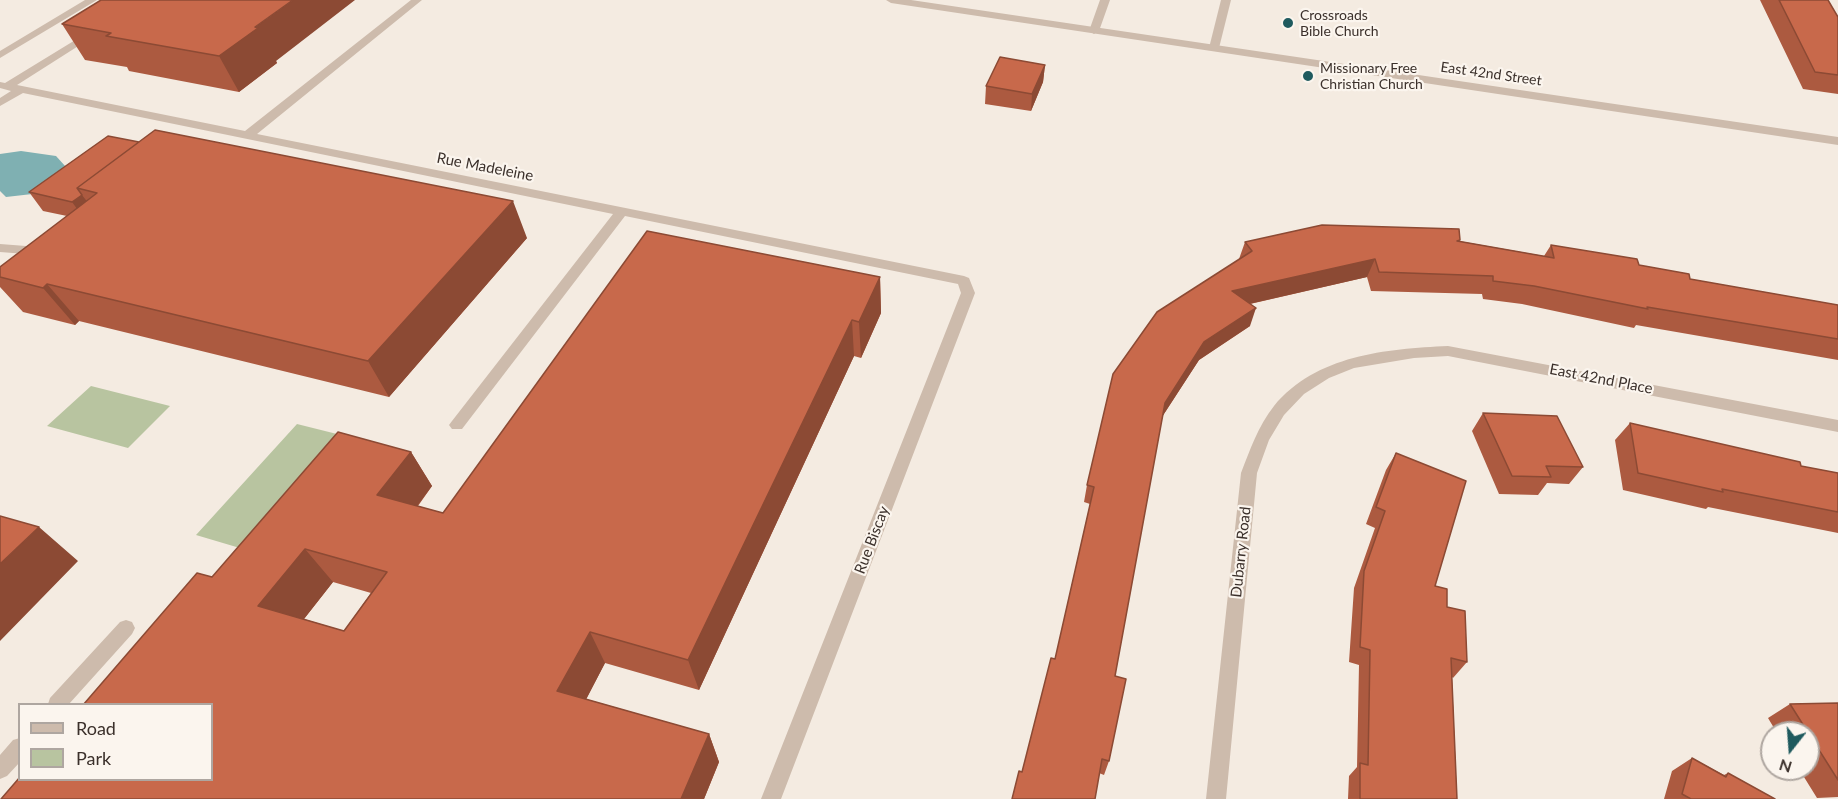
<!DOCTYPE html>
<html>
<head>
<meta charset="utf-8">
<style>
	body { margin:0 }
	#map { position:relative; width:1838px; height:799px; overflow:hidden; background:#f4ebe1; font-family:Lato,sans-serif }
	canvas { display:block }
	.legend { position:absolute; left:18px; top:703px; width:195px; height:78px; box-sizing:border-box; background:#fbf5ee; border:2px solid #aea6a0; margin:0; padding:8px 10px; list-style:none; font-size:18px; color:#3b302b }
	.legend li { display:flex; align-items:center; gap:12px; height:30px }
	.legend b { width:30px; border:2px solid #aea6a0 }
	.north { position:absolute; left:1760px; top:721px; width:60px; height:60px; box-sizing:border-box; background:#fbf5ee; border:2px solid #aea6a0; border-radius:50%; rotate:197deg; font-size:16px; font-weight:700; line-height:24px; text-align:center; color:#3b302b }
	.north::after { content:''; display:block; margin:auto; width:21px; height:27px; background:#1f5a5e; clip-path:polygon(50% 0,100% 100%,50% 72%,0 100%) }
</style>
</head>
<body>
<div id="map">
<canvas width="1838" height="799"></canvas>
<ul class="legend">
<li><b style="height:8px;background:#cdbbac"></b>Road</li>
<li><b style="height:16px;background:#b8c4a0"></b>Park</li>
</ul>
<div class="north">N</div>
</div>
<script>
const context = document.querySelector('canvas').getContext('2d');
context.lineJoin = 'round';
function fill(path, color) {
  context.fillStyle = color;
  context.fill(path, 'evenodd');
}
function stroke(path, color, width, dash) {
  context.strokeStyle = color;
  context.lineWidth = width;
  context.lineCap = dash ? 'butt' : 'round';
  context.setLineDash(dash || []);
  context.stroke(path);
}
function label(font, color, halo, rows, align = 'center') {
  context.font = font + ' Lato,sans-serif';
  context.lineWidth = 4.5;
  context.setLineDash([]);
  context.textBaseline = 'middle';
  context.strokeStyle = halo;
  context.fillStyle = color;
  for (const [text, x, y, turn = 0] of rows) {
    context.save();
    context.translate(x, y);
    context.rotate((+turn || 0) * Math.PI / 180);
    context.textAlign = isNaN(turn) ? turn : align;
    if (halo) context.strokeText(text, 0, 0);
    context.fillText(text, 0, 0);
    context.restore();
  }
}
const green = new Path2D(`
	M91 386 170 406 128 448 47 426Z
	M297 424 357 439 260 554 196 535Z`);
const water = new Path2D(`
	M21 151 56 156 66 167 41 193 6 197 0 191V154Z`);
const service = new Path2D(`
	M85 0H97L0 58V51Z
	M411 0H422L257 134 964 276 969 278 975 293 781 799H761L961 293 958 284 625 216 462 429H452L449 425 452 421 613 214 23 93 0 106V98L11 91 0 88V82L5 83 90 31 94 32V36L17 85 245 131Z
	M1100 0H1110L1099 31 1094 34 1089 31Z
	M1221 0H1231L1219 48 1214 51 1209 48Z
	M0 244 39 247 46 251 39 255 0 252Z
	M126 620 132 622 135 628 132 634 69 704H48L50 698 120 622Z
	M20 738V762L7 776 0 779V755L13 740Z`);
const minor = new Path2D(`
	M1448 346 1838 420V432L1448 356 1414 358 1354 368 1329 378 1304 394 1284 415 1269 440 1257 473 1226 799H1206L1241 473C1250 450 1258 426 1274 406 1316 355 1386 349 1448 346Z`);
const tertiary = new Path2D(`
	M886 0H911L1838 137V145L891 3Z`);
const wall = new Path2D(`
	M1760 0H1828L1838 17V94L1803 89Z
	M62 24 276 61 277 63 239 92 129 71 127 67 85 60Z
	M1045 65 1043 82 1031 111 985 104 986 86Z
	M108 136 527 238 389 397 79 321 75 325 23 312 0 287V267L67 216 43 211 29 192Z
	M1459 241 1544 256 1551 245 1639 265 1690 279 1838 305V360L1636 325 1634 328 1522 304 1483 299 1482 294 1371 291 1367 277 1250 304V326L1199 360 1162 417 1115 676 1109 761 1104 775 1099 773 1022 772 1055 659 1090 504 1084 502 1087 485 1239 259 1245 242Z
	M880 277 881 313 861 358 854 356 699 690 605 663 586 699 709 734 719 762 704 799H1L212 577 411 452 432 486 418 506 443 513ZM333 582 371 593 344 631 304 619Z
	M1483 413 1583 467 1569 484 1547 483 1538 495 1499 494 1472 431Z
	M1630 423 1801 466 1838 473V533L1708 507 1706 509 1623 490 1615 440Z
	M1396 453 1435 586 1447 607 1467 662 1453 678 1452 677 1457 799H1348L1349 776 1357 767 1359 665 1349 662 1354 588 1375 528 1366 524 1386 470Z
	M1838 703V797L1817 798 1799 769H1808V733H1777L1768 718 1790 704Z
	M1692 758 1724 775 1728 773 1775 799H1664L1672 771Z`);
const shadedWall = new Path2D(`
	M293 0H355L276 61 277 63 239 92 219 56 255 27Z
	M1045 65 1043 82 1031 111 1032 94Z
	M82 195 96 213 86 221 72 202Z
	M513 201 527 238 389 397 368 361Z
	M1375 259 1367 277 1227 309 1232 291Z
	M880 277 881 313 861 358 859 322Z
	M47 284 79 321 75 325 43 288Z
	M1256 308 1250 326 1199 360 1160 420 1165 403 1204 342Z
	M852 320 854 356 699 690 688 660Z
	M411 452 432 486 400 529 377 495Z
	M39 527 78 561 0 641V564Z
	M305 549 333 582 289 638 258 606Z
	M590 632 605 663 575 721 557 691Z
	M709 734 719 762 704 799H681Z`);
const building = new Path2D(`
	M101 0H293L255 27 258 28 219 56 106 36 111 33 62 24Z
	M1779 0H1828L1838 17V75L1815 72Z
	M1000 57 1045 65 1032 94 986 86Z
	M155 130 513 201 368 361 47 284 43 288 0 277V267L97 193 77 188Z
	M108 136 139 142 77 188 82 195 72 202 29 192Z
	M1322 225 1459 229 1460 240 1457 241 1554 258 1551 245 1637 259 1639 265 1689 274 1690 279 1838 305V339L1647 307 1648 309 1534 286 1493 281V276L1379 272 1375 259 1232 291 1256 308 1204 342 1165 403 1115 676 1126 679 1109 761 1102 759 1095 799H1012L1019 771 1022 772 1051 658 1055 659 1094 487 1087 485 1113 374 1157 312 1252 251 1245 242Z
	M647 231 880 277 859 322 852 320 688 660 590 632 557 691 709 734 681 799H1L20 777V780H212V705H83L197 573 212 577 338 432 411 452 377 495 443 513ZM305 549 387 572 344 631 258 606Z
	M1483 413 1557 416 1583 467 1546 466 1551 477 1512 476Z
	M1630 423 1800 462 1801 466 1838 473V512L1722 489 1723 492 1638 473Z
	M1396 453 1466 481 1435 586 1447 589V607L1465 611 1467 662 1451 658 1457 799H1360V763L1368 765 1370 650 1360 647 1364 571 1385 511 1376 507Z
	M0 516 39 527 0 564Z
	M1838 703V780L1790 704Z
	M1692 758 1726 777 1728 773 1775 799H1691L1682 794Z`);
const markers = [
	[1288,23,6,"#1f5a5e"],
	[1308,76,6,"#1f5a5e"]
];
const farPoinames = [
	["Crossroads",1300,15],
	["Bible Church",1300,31],
	["Missionary Free",1320,68],
	["Christian Church",1320,84]
];
const farStreetnames = [
	["East 42nd Street",1491,74,8]
];
const streetNames = [
	["Rue Madeleine",485,167,11],
	["East 42nd Place",1601,379,11],
	["Rue Biscay",872,540,-69],
	["Dubarry Road",1241,552,-84]
];
fill(green, '#b8c4a0');
fill(water, '#7fb0b2');
fill(service, '#cdbbac');
fill(minor, '#cdbbac');
fill(tertiary, '#cdbbac');
fill(wall, '#ac5a40');
fill(shadedWall, '#8c4a34');
fill(building, '#c8694b');
stroke(building, '#8c4a34', 1.5);
for (const [x, y, r, color] of markers) {
  const dot = new Path2D();
  dot.arc(x, y, r, 0, 2 * Math.PI);
  context.fillStyle = color;
  context.fill(dot);
  stroke(dot, '#fbf5ee', 2);
}
label('14px', '#3b302b', '#fbf5ee', farPoinames, 'left');
label('14px', '#3b302b', '#fbf5ee', farStreetnames);
label('15px', '#3b302b', '#fbf5ee', streetNames);
</script>
</body>
</html>
